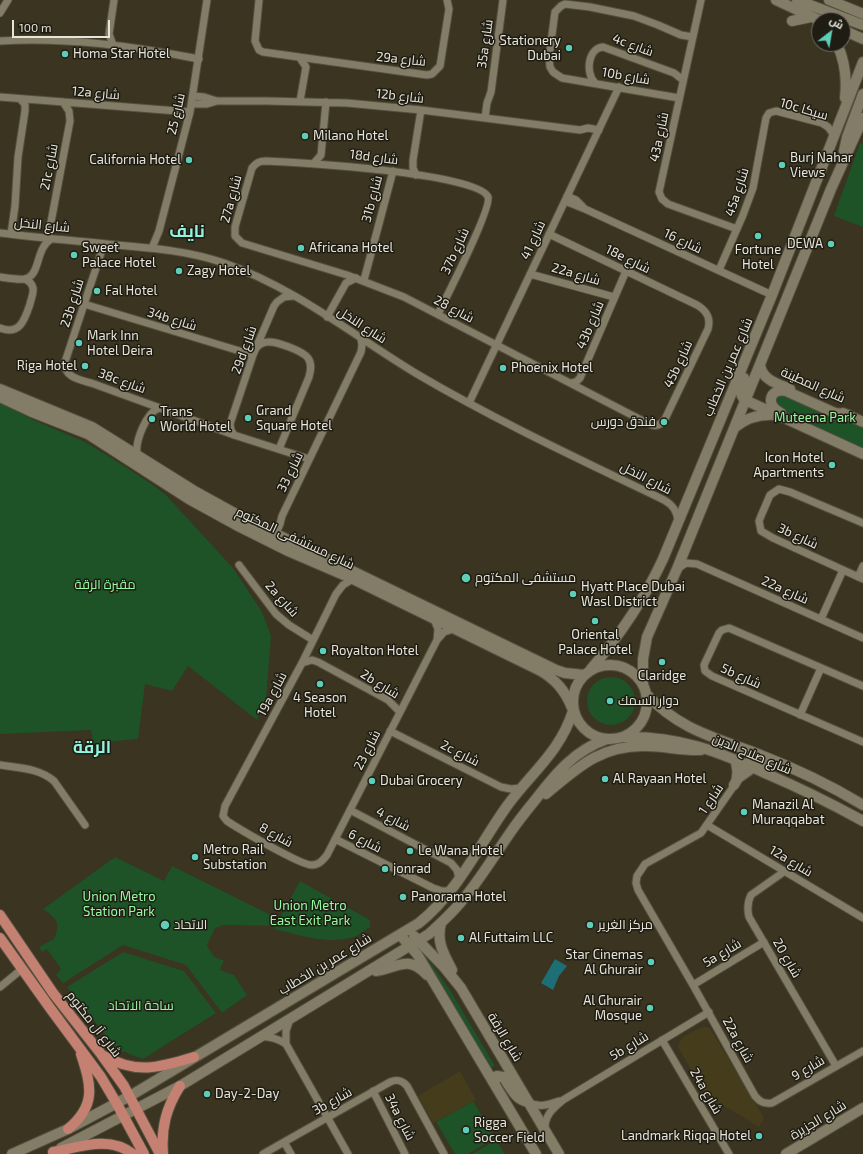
<!DOCTYPE html>
<html>
<head>
<meta charset="utf-8">
<style>
	body { margin:0 }
	#map { position:relative; width:863px; height:1154px; overflow:hidden; background:#3a3421; font-family:"Exo 2",Cairo,sans-serif }
	canvas { display:block }
	.north { position:absolute; left:811px; top:12px; width:40px; height:40px; box-sizing:border-box; background:#1e1c13; border:1px solid #6e6c62; border-radius:50%; rotate:31deg; font-size:11px; font-weight:700; line-height:16px; text-align:center; color:#e7e4d8 }
	.north::after { content:''; display:block; margin:auto; width:14px; height:18px; background:#5eceb8; clip-path:polygon(50% 0,100% 100%,50% 72%,0 100%) }
	.scale { position:absolute; left:12px; top:20px; width:98px; height:18px; box-sizing:border-box; border:2px solid #e7e4d8; border-top:0; padding-left:5px; font-size:12px; line-height:14px; white-space:nowrap; color:#e7e4d8; -webkit-text-stroke:3px #1e1c13; paint-order:stroke }
</style>
</head>
<body>
<div id="map">
<canvas width="863" height="1154"></canvas>
<div class="north">ش</div>
<div class="scale">100 m</div>
</div>
<script>
const context = document.querySelector('canvas').getContext('2d');
context.lineJoin = 'round';
function fill(path, color) {
  context.fillStyle = color;
  context.fill(path, 'evenodd');
}
function stroke(path, color, width, dash) {
  context.strokeStyle = color;
  context.lineWidth = width;
  context.lineCap = dash ? 'butt' : 'round';
  context.setLineDash(dash || []);
  context.stroke(path);
}
function label(font, color, halo, rows, align = 'center') {
  context.font = font + ' "Exo 2",Cairo,sans-serif';
  context.lineWidth = 3;
  context.setLineDash([]);
  context.textBaseline = 'middle';
  context.strokeStyle = halo;
  context.fillStyle = color;
  for (const [text, x, y, turn = 0] of rows) {
    context.save();
    context.translate(x, y);
    context.rotate((+turn || 0) * Math.PI / 180);
    context.textAlign = isNaN(turn) ? turn : align;
    if (halo) context.strokeText(text, 0, 0);
    context.fillText(text, 0, 0);
    context.restore();
  }
}
const green = new Path2D(`
	M860 143 863 144V227L834 216Z
	M778 387 863 425V454L768 411Z
	M0 403 31 419 85 442 121 464 147 481 165 494 233 568 262 612 271 636 266 698 257 720 188 666 172 691 145 684 138 739 93 743 91 730 0 734Z
	M587 701a24 24 0 1 1 48 0a24 24 0 1 1-48 0Z
	M115 857 164 881 172 866 279 919 278 921 300 881 370 920V927C365 930 360 935 354 937 330 945 298 935 274 929L275 926 224 925 215 928 207 945C211 953 214 959 224 960L220 970 234 975 247 995 222 1013 186 965 123 945 63 983 56 975 61 969 47 949 42 952 39 947 54 939C61 922 57 919 43 909Z
	M123 952 184 971 216 1013 143 1059 117 1049 67 987Z
	M427 958 450 990 495 1066 489 1069 424 960Z
	M473 1101 495 1138 468 1154H455L436 1122Z
	M496 1140 505 1154H472Z`);
const sand = new Path2D(`
	M704 1027H708L711 1030 764 1118 759 1127 716 1101 712 1104 679 1049C676 1036 694 1031 704 1027Z
	M460 1071 476 1100 433 1123 418 1096Z`);
const water = new Path2D(`
	M555 959 567 966 559 976 553 990 541 983Z`);
const street = new Path2D(`
	M259 0 255 41 259 50 263 52 427 75 432 74 440 66 449 9 447 0
	M701 0 659 192 662 199 668 204 737 229
	M0 13 8 0
	M0 41C67 37 133 46 199 59
	M113 45 109 34 114 0
	M595 83C585 73 588 48 603 47L674 73 683 80
	M193 96 204 97 217 101
	M0 97 190 112
	M679 98 562 78 553 72 550 67 549 57 555 12 561 6 565 4 590 7 634 16 658 25 681 35 693 37
	M300 101 306 67 300 58
	M192 104H207L217 101H267L347 103 421 110 580 130 588 128 599 130
	M485 118 487 103 491 92 503 0
	M314 163 321 155 326 102
	M416 175 413 168V160L421 110
	M567 196 576 200 583 207
	M565 201 585 209 772 295
	M0 233C39 238 77 241 116 245 153 248 189 251 224 263 294 287 354 336 417 374 497 421 581 460 664 500 673 505 677 511 678 521
	M11 234 15 206 18 157 25 111V104L20 99
	M48 238 70 121 69 111 63 102
	M104 244 65 362C63 378 82 380 94 384L234 435 309 459
	M152 248 159 231 190 112 207 0
	M719 270 743 215 753 188 766 118 769 113 776 111 822 123 828 127 834 135
	M530 274 614 297
	M0 277C7 278 18 280 25 279 41 275 35 249 51 239
	M364 280 393 171
	M84 304 253 355
	M438 314C446 298 492 208 488 197 479 173 295 162 266 161 259 161 256 163 252 168L235 227V236L242 243 347 275 404 297 649 424C656 427 661 425 665 419L708 329C711 318 707 311 697 305L549 234
	M327 317 346 283 356 278
	M0 328C20 336 25 319 30 304 31 299 34 293 33 288 32 283 29 281 25 279
	M257 347C260 344 263 342 268 342 276 341 303 351 308 358 312 364 311 370 309 377L279 449
	M571 383 576 382 580 378 626 271
	M469 403 619 87
	M234 435 231 430 230 424 253 355 274 306 277 302 284 297 293 296
	M137 455C135 441 146 413 159 408
	M863 523 790 492 779 489 770 495 761 516 759 521 761 531 773 538 863 579
	M274 537 280 524 282 516 361 352 362 345 361 339
	M239 565 276 614 289 625 313 640
	M677 569 686 563 697 564 863 638
	M858 577 863 566
	M353 579 343 585 336 594 302 663 225 806 223 816 227 821C239 829 302 866 312 865 319 865 323 860 327 855L437 640 444 632 454 629
	M434 619 438 629 437 640
	M821 619 843 570
	M302 663 312 660 318 662 388 700 400 712
	M863 686 729 628 722 630 719 633 704 665 705 671 712 676 863 742
	M800 715 821 668
	M390 731 501 787 511 789 521 788
	M734 759 736 772 735 780
	M0 765C19 768 39 768 54 781L85 825
	M755 768 738 780 701 833 645 864 637 876 636 883 638 890 693 985 755 1096C760 1102 764 1104 772 1103L863 1051
	M350 810 451 863 457 870 459 879
	M707 825 863 918
	M335 839 433 888 442 891H450
	M785 871 751 895C747 903 747 909 749 917L836 1066
	M693 985 764 942
	M0 987 22 969
	M290 1019 286 1031V1044L348 1154
	M261 1037C271 1036 278 1039 286 1044
	M662 1040 729 1154
	M373 1091 405 1154
	M528 1102C539 1108 548 1105 559 1101
	M545 1131C544 1116 552 1109 563 1100L709 1012
	M284 1142 291 1154
	M263 1154 390 1082C397 1079 402 1080 407 1086L444 1154`);
const secondary = new Path2D(`
	M776 0 819 20
	M797 0 863 25
	M829 0 863 14
	M792 21 811 17
	M843 30 863 39
	M837 44C845 61 847 80 845 98
	M844 151 847 137 863 94
	M760 365C762 380 778 384 790 389
	M744 378C741 387 738 393 745 400L863 454
	M0 389 92 427 196 492 245 519 556 670 565 673 584 675
	M0 397 32 412 88 434 189 499 240 527 288 551 353 579 539 670C555 679 565 690 572 708
	M781 413C765 406 769 388 786 391L835 413 849 415
	M843 413 863 422
	M734 428C746 418 759 414 775 415
	M573 702a37 37 0 1 1 74 0a37 37 0 1 1-74 0Z
	M591 669C620 635 644 600 663 559L772 295 863 62
	M643 684V659L647 637 677 569 831 189 863 118
	M646 694C680 730 714 737 758 754 794 768 830 785 863 805
	M624 737C679 736 718 751 767 774 800 788 832 804 863 821
	M734 785 746 764C754 759 760 762 769 766
	M546 794C578 767 601 745 646 746 664 746 682 751 701 750
	M441 923C436 942 444 954 452 970
	M400 935 417 954 536 1154
	M414 936 444 967 461 988 559 1154
	M376 971C397 968 408 954 427 975
	M494 1083 497 1076 503 1077C511 1087 514 1099 528 1102
	M61 1148 180 1086 429 934C440 924 451 914 461 902 479 881 494 856 510 833 518 821 527 810 536 799 556 773 575 750 607 739
	M12 1154 68 1129 130 1096 419 923C458 892 479 845 507 806 531 773 560 752 573 711
	M786 1154 863 1108`);
const primary = new Path2D(`
	M0 915 53 993 101 1054 124 1086 160 1154
	M0 938 50 1008 101 1077 117 1104 144 1154
	M104 1056C137 1075 161 1067 194 1057
	M68 1129C97 1105 91 1085 81 1054
	M53 1152C80 1147 109 1135 133 1154
	M163 1154C161 1128 166 1108 180 1086`);
const markers = [
	[569,48,4,"#5eceb8"],
	[65,54,4,"#5eceb8"],
	[305,136,4,"#5eceb8"],
	[189,160,4,"#5eceb8"],
	[782,165,4,"#5eceb8"],
	[758,236,4,"#5eceb8"],
	[831,244,4,"#5eceb8"],
	[301,248,4,"#5eceb8"],
	[74,255,4,"#5eceb8"],
	[179,271,4,"#5eceb8"],
	[97,291,4,"#5eceb8"],
	[79,343,4,"#5eceb8"],
	[85,366,4,"#5eceb8"],
	[503,368,4,"#5eceb8"],
	[248,418,4,"#5eceb8"],
	[152,419,4,"#5eceb8"],
	[664,422,4,"#5eceb8"],
	[832,465,4,"#5eceb8"],
	[466,578,5,"#5eceb8"],
	[573,594,4,"#5eceb8"],
	[595,621,4,"#5eceb8"],
	[323,651,4,"#5eceb8"],
	[662,662,4,"#5eceb8"],
	[320,684,4,"#5eceb8"],
	[610,701,4,"#5eceb8"],
	[605,779,4,"#5eceb8"],
	[372,781,4,"#5eceb8"],
	[744,812,4,"#5eceb8"],
	[410,851,4,"#5eceb8"],
	[195,857,4,"#5eceb8"],
	[385,869,4,"#5eceb8"],
	[403,897,4,"#5eceb8"],
	[165,925,5,"#5eceb8"],
	[590,925,4,"#5eceb8"],
	[461,938,4,"#5eceb8"],
	[651,962,4,"#5eceb8"],
	[650,1008,4,"#5eceb8"],
	[207,1094,4,"#5eceb8"],
	[466,1130,4,"#5eceb8"],
	[759,1136,4,"#5eceb8"]
];
const poiNames = [
	["Stationery",561,41,"right"],
	["Dubai",561,56,"right"],
	["Homa Star Hotel",73,54],
	["Milano Hotel",313,136],
	["Burj Nahar",790,158],
	["Views",790,173],
	["California Hotel",181,160,"right"],
	["DEWA",823,244,"right"],
	["Sweet",82,248],
	["Palace Hotel",82,263],
	["Africana Hotel",309,248],
	["Fortune",758,250,"center"],
	["Hotel",758,265,"center"],
	["Zagy Hotel",187,271],
	["Fal Hotel",105,291],
	["Mark Inn",87,336],
	["Hotel Deira",87,351],
	["Riga Hotel",77,366,"right"],
	["Phoenix Hotel",511,368],
	["Grand",256,411],
	["Square Hotel",256,426],
	["Trans",160,412],
	["World Hotel",160,427],
	["فندق دورس",656,422,"right"],
	["Icon Hotel",824,458,"right"],
	["Apartments",824,473,"right"],
	["مستشفى المكتوم",475,578],
	["Hyatt Place Dubai",581,587],
	["Wasl District",581,602],
	["Oriental",595,635,"center"],
	["Palace Hotel",595,650,"center"],
	["Royalton Hotel",331,651],
	["Claridge",662,676,"center"],
	["4 Season",320,698,"center"],
	["Hotel",320,713,"center"],
	["دوار السمك",618,701],
	["Al Rayaan Hotel",613,779],
	["Dubai Grocery",380,781],
	["Manazil Al",752,805],
	["Muraqqabat",752,820],
	["Metro Rail",203,850],
	["Substation",203,865],
	["Le Wana Hotel",418,851],
	["jonrad",393,869],
	["Panorama Hotel",411,897],
	["الاتحاد",174,925],
	["مركز الغرير",598,925],
	["Al Futtaim LLC",469,938],
	["Star Cinemas",643,955,"right"],
	["Al Ghurair",643,970,"right"],
	["Al Ghurair",642,1001,"right"],
	["Mosque",642,1016,"right"],
	["Day-2-Day",215,1094],
	["Rigga",474,1123],
	["Soccer Field",474,1138],
	["Landmark Riqqa Hotel",751,1136,"right"]
];
const streetNames = [
	["35a شارع",485,44,-82],
	["4c شارع",633,45,20],
	["29a شارع",401,59,6],
	["10b شارع",626,76,10],
	["12a شارع",96,93,5],
	["12b شارع",400,96,6],
	["10c سيكا",804,109,16],
	["شارع 25",176,114,-77],
	["43a شارع",659,137,-78],
	["18d شارع",374,157,7],
	["21c شارع",49,167,-79],
	["45a شارع",737,192,-72],
	["27a شارع",231,199,-75],
	["31b شارع",372,199,-75],
	["شارع النخل",42,225,6],
	["شارع 41",533,240,-65],
	["شارع 16",683,241,25],
	["37b شارع",455,251,-65],
	["18e شارع",628,259,26],
	["22a شارع",576,274,16],
	["23b شارع",72,303,-72],
	["شارع 28",454,309,28],
	["34b شارع",172,319,17],
	["شارع النخل",362,325,33],
	["43b شارع",590,325,-67],
	["29d شارع",244,350,-70],
	["45b شارع",678,364,-65],
	["شارع عمر بن الخطاب",728,367,-67],
	["38c شارع",122,381,20],
	["شارع المطينة",813,385,24],
	["شارع 33",290,472,-64],
	["شارع النخل",646,478,27],
	["3b شارع",798,536,25],
	["شارع مستشفى المكتوم",295,538,25],
	["22a شارع",785,590,24],
	["2a شارع",282,599,48],
	["5b شارع",741,676,24],
	["2b شارع",380,684,32],
	["19a شارع",272,694,-62],
	["شارع 23",367,750,-63],
	["2c شارع",460,753,27],
	["شارع صلاح الدين",752,754,23],
	["شارع 1",711,799,-56],
	["شارع 4",393,819,28],
	["شارع 8",276,835,29],
	["شارع 6",365,841,27],
	["12a شارع",791,861,31],
	["5a شارع",722,953,-31],
	["شارع 20",787,958,60],
	["شارع عمر بن الخطاب",325,964,-31],
	["شارع آل مكتوم",94,1024,52],
	["شارع الرقة",505,1037,59],
	["22a شارع",738,1040,61],
	["5b شارع",629,1046,-31],
	["شارع 9",808,1068,-30],
	["24a شارع",706,1091,60],
	["3b شارع",332,1101,-29],
	["34a شارع",400,1117,63],
	["شارع الجزيرة",818,1120,-31]
];
const parkNames = [
	["Muteena Park",815,418],
	["مقبرة الرقة",105,585],
	["Union Metro",119,897],
	["Station Park",119,912],
	["Union Metro",310,906],
	["East Exit Park",310,921],
	["ساحة الاتحاد",141,1006]
];
const districtNames = [
	["نایف",187,231],
	["الرقة",92,747]
];
fill(green, '#1e5227');
fill(sand, '#443c1b');
fill(water, '#1d6e75');
stroke(street, '#544f3f', 9);
stroke(secondary, '#544f3f', 12);
stroke(primary, '#544f3f', 12);
stroke(street, '#837c67', 7);
stroke(secondary, '#837c67', 10);
stroke(primary, '#c48071', 10);
for (const [x, y, r, color] of markers) {
  const dot = new Path2D();
  dot.arc(x, y, r, 0, 2 * Math.PI);
  context.fillStyle = color;
  context.fill(dot);
  stroke(dot, '#1e1c13', 1.5);
}
label('13px', '#e7e4d8', '#1e1c13', poiNames, 'left');
label('13px', '#e7e4d8', '#1e1c13', streetNames);
label('13px', '#95fba1', '#1e1c13', parkNames);
label('bold 17px', '#90f4de', '#1e1c13', districtNames);
</script>
</body>
</html>
